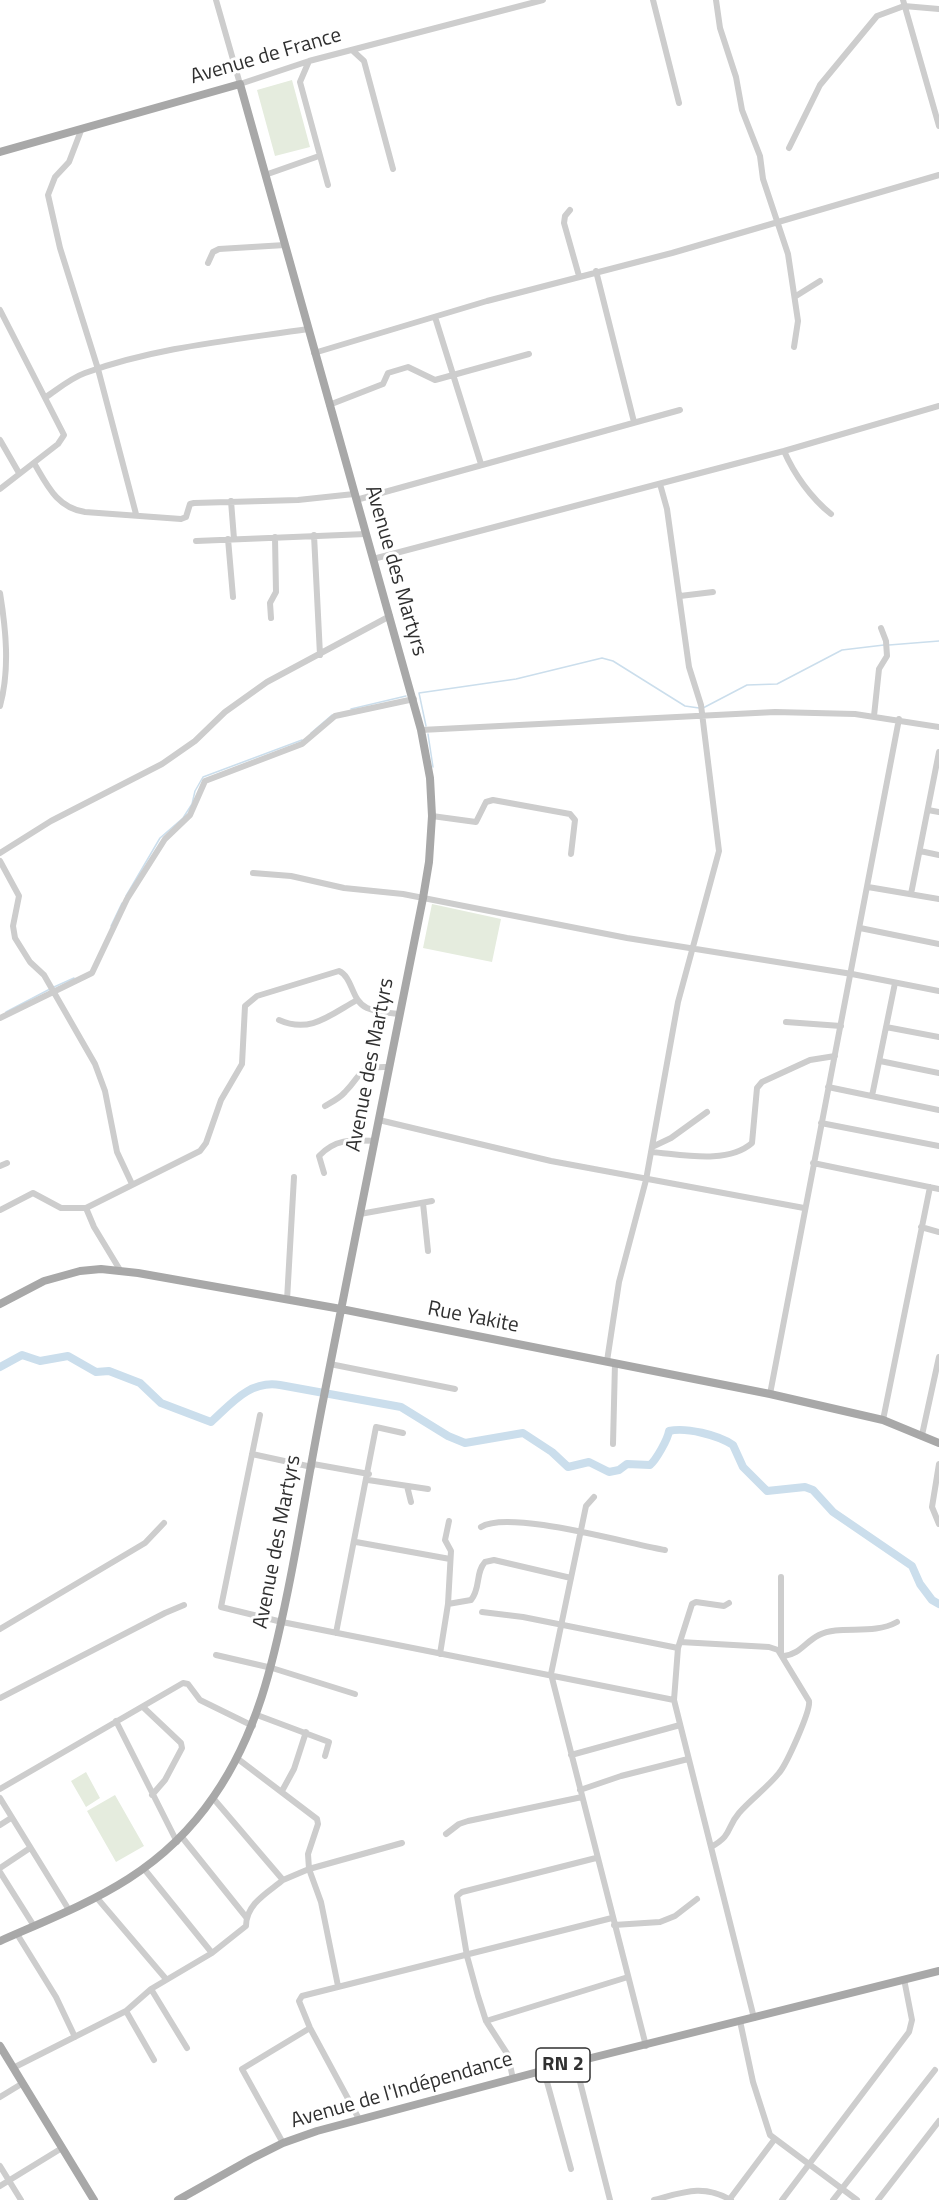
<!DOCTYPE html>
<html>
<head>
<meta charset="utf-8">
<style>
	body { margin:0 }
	canvas { display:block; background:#fff }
</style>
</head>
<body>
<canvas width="939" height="2200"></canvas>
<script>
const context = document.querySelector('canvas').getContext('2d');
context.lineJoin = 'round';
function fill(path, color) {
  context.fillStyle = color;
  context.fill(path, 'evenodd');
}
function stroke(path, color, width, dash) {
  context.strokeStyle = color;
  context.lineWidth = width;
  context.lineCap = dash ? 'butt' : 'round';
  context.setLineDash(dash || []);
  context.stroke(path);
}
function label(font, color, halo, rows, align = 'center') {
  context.font = font + ' "Titillium Web",sans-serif';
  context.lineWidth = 6;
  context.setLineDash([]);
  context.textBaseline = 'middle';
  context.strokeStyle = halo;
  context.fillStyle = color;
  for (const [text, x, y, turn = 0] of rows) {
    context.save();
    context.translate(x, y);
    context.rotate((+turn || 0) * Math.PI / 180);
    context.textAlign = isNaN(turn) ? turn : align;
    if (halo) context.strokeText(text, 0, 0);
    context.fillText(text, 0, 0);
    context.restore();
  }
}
const green = new Path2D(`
	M292 80 310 147 275 156 257 90Z
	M432 904 501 919 492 962 423 948Z
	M86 1772 100 1798 86 1807 71 1781Z
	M115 1795 144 1846 116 1862 87 1811Z`);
const stream = new Path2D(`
	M889 645 939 641
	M703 708 747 685 777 684 842 650 884 645
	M351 709 406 696
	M426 726 419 693 516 679 602 658 613 661 685 706 699 708
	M311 733 332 715
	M428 734 433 767
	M126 896 160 838 183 818 192 804 195 791 203 777 302 740
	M111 926 122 903
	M54 987 74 978
	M6 1012 50 989`);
const river = new Path2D(`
	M0 1367 22 1355 40 1361 68 1356 96 1372 109 1371 140 1383 161 1403 211 1422C232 1403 250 1380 280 1385L401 1407 448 1436 465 1443 523 1433 552 1452 568 1467 589 1462 609 1472 619 1470 627 1464 650 1465C656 1460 668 1439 669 1431 686 1427 718 1435 733 1445L743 1467 767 1491 805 1487 813 1490 833 1512 912 1566 920 1584 932 1600 939 1604`);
const minor = new Path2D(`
	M216 0 240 84 309 61 543 0
	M653 0 679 103
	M716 0 720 28 736 77 742 110 760 156 763 179 788 254 798 321 794 347
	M903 0 939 126
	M352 50 364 61 393 169
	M309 61 300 82 328 185
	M82 128 69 162 55 177 48 195 60 248 98 369 136 514
	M789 148 820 85 877 16 904 6 939 9
	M265 175 319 156
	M570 210 565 216 564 223 579 276
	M208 263 213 252 219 249 285 245
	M596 271 634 422
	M796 296 820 281
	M0 310 64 435 58 444 0 489
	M435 317 481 464
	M314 353 487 301 672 253 939 175
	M46 397C58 389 71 378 85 373 156 347 235 340 308 329
	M329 405 383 384 388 373 408 367 435 380 529 354
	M0 440 19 473
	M784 451C794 474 811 498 831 514
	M34 463C47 485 57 508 85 512L181 519 186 517 190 504 194 503 298 500 354 494
	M356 500 680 410
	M231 501 234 539
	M314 535 320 655
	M228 539 233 597
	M196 541 366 534
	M373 559 784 451 939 406
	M0 593C6 630 10 669 0 706
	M680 596 713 592
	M271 618 270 603 276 592 275 537
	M874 716 879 669 887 656 886 641 881 628
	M421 730 775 712 855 714 939 727
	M928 810 939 812
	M432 816 476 822 486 802 493 800 570 814 575 820 571 854
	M920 851 939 855
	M0 853 51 821 162 764 195 741 225 712 267 682 390 616
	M0 861 19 896 13 926 15 938 30 962 44 975 95 1064 105 1091 117 1152 132 1184
	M253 873 291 876 344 888 403 894 627 938 852 974 939 991
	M868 887 939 899
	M911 894 939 752
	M860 928 939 944
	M0 1018 92 973 127 899 165 839 190 815 205 781 302 744 335 716 414 699
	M279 1020C310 1034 330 1015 357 1000
	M786 1022 841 1026
	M886 1027 939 1037
	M880 1061 939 1073
	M828 1087 939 1110
	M872 1096 895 983
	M325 1106C332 1102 340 1098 345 1092 364 1073 356 1066 389 1067
	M379 1120 551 1161 804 1208
	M821 1123 939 1146
	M652 1147 671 1138 707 1112
	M651 1152C680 1154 727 1165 752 1143L757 1088 762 1082 810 1060 835 1056
	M813 1163 939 1189
	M0 1166 7 1163
	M324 1173 319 1156C336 1138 353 1140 375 1141
	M423 1203 428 1251
	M86 1208 94 1227 120 1270
	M0 1210 33 1193 61 1208H86L200 1151 206 1143 221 1100 242 1064 245 1006 257 996 339 971C353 977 351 1001 367 1008 376 1012 389 1013 399 1014
	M360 1214 432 1201
	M921 1227 939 1232
	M287 1300 294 1177
	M607 1361 619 1282 646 1180 678 1002 719 851 701 705 689 667 667 509 660 484
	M330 1364 455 1389
	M770 1394 899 719
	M260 1415 221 1607 282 1622 674 1700 754 2018
	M883 1420 930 1187
	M922 1435 939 1357
	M613 1444 615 1363
	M252 1454 312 1467
	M313 1464 369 1474
	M939 1464 932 1507 939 1524
	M368 1480 428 1489
	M407 1486 411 1502
	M594 1497 586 1506 551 1674 646 2046
	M481 1527C508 1509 629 1544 665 1550
	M356 1542 450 1559
	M448 1604 471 1600C481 1588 475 1573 485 1562L494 1560 571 1578
	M482 1612 523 1617 678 1648
	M0 1629 145 1543 164 1523
	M336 1633 376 1427 403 1433
	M680 1642 769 1647 778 1650 809 1701C811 1711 786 1765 779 1773 767 1788 751 1799 739 1813 726 1828 733 1835 711 1847
	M781 1653V1577
	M440 1654 448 1604 451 1551 445 1540 449 1521
	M216 1655 272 1668 355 1694
	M784 1656C800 1654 805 1642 819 1635 840 1624 872 1636 897 1622
	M0 1698 165 1613 184 1605
	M674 1700 678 1648 692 1604 696 1602 724 1606 729 1603
	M143 1707 181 1743 182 1748 165 1780 152 1795
	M257 1715 329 1742 325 1756
	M116 1721 177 1842
	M571 1755 680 1725
	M238 1759 317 1819 318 1824 308 1854 309 1869 321 1902 338 1986
	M0 1789 183 1683 188 1684 200 1700 253 1726
	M580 1790 621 1776 688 1759
	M282 1791 294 1769 306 1732
	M0 1798 69 1910
	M213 1798 283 1880 309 1869 402 1843
	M0 1825 11 1818
	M446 1834 459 1824 468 1821 582 1797
	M181 1836 246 1917
	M0 1868 30 1848
	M145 1870 212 1953
	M0 1872 34 1926
	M97 1898 166 1979
	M614 1925 660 1922 675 1916 697 1899
	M17 1934 56 1997 75 2037
	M151 1989 187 2048
	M126 2011 154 2060
	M486 2021 628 1977
	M740 2021 753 2082 770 2135 857 2200
	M575 2062 610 2200
	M13 2068 126 2011 151 1989 212 1953 246 1926C246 1904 267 1893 283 1880
	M544 2071 571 2169
	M513 2079 508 2055 486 2021 478 1996 467 1956 457 1896 462 1892 596 1858
	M0 2097 23 2083
	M359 2119 310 2028 299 2001 302 1996 612 1918
	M283 2143 242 2069 310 2028
	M0 2166 21 2200
	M0 2186 62 2148
	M654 2200C684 2192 703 2184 731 2200
	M729 2200 774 2140
	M782 2200 909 2032 912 2020 904 1979
	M833 2200 935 2070
	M878 2200 939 2121`);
const major = new Path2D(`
	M0 152 240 84 421 730 430 778 432 816 429 862 423 898C389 1064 357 1230 324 1396 311 1461 301 1526 288 1590 273 1664 257 1734 214 1796 158 1878 86 1903 0 1941
	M0 1304 44 1281 80 1271 101 1269 138 1273 341 1309 770 1394 883 1420 939 1443
	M0 2046 94 2200
	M178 2200 251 2159 283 2143 317 2131 575 2062 939 1971`);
const shields = [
	[563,2065,54]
];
const shieldNames = [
	["RN 2",563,2065]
];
const streetNames = [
	["Avenue de France",266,57,-16],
	["Avenue des Martyrs",395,571,74],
	["Avenue des Martyrs",371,1065,-79],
	["Rue Yakite",473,1318,11],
	["Avenue des Martyrs",278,1542,-79],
	["Avenue de l'Indépendance",402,2091,-16]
];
fill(green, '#e5ecde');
stroke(stream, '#cbdeec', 1.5);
stroke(river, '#cbdeec', 8);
stroke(minor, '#cdcdcd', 6);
stroke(major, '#a8a8a8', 8);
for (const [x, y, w] of shields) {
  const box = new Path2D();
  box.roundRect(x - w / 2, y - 17, w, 34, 4.5);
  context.fillStyle = '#fff';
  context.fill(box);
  stroke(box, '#303030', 1.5);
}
label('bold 20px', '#303030', null, shieldNames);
label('21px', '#303030', '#fff', streetNames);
</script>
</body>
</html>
